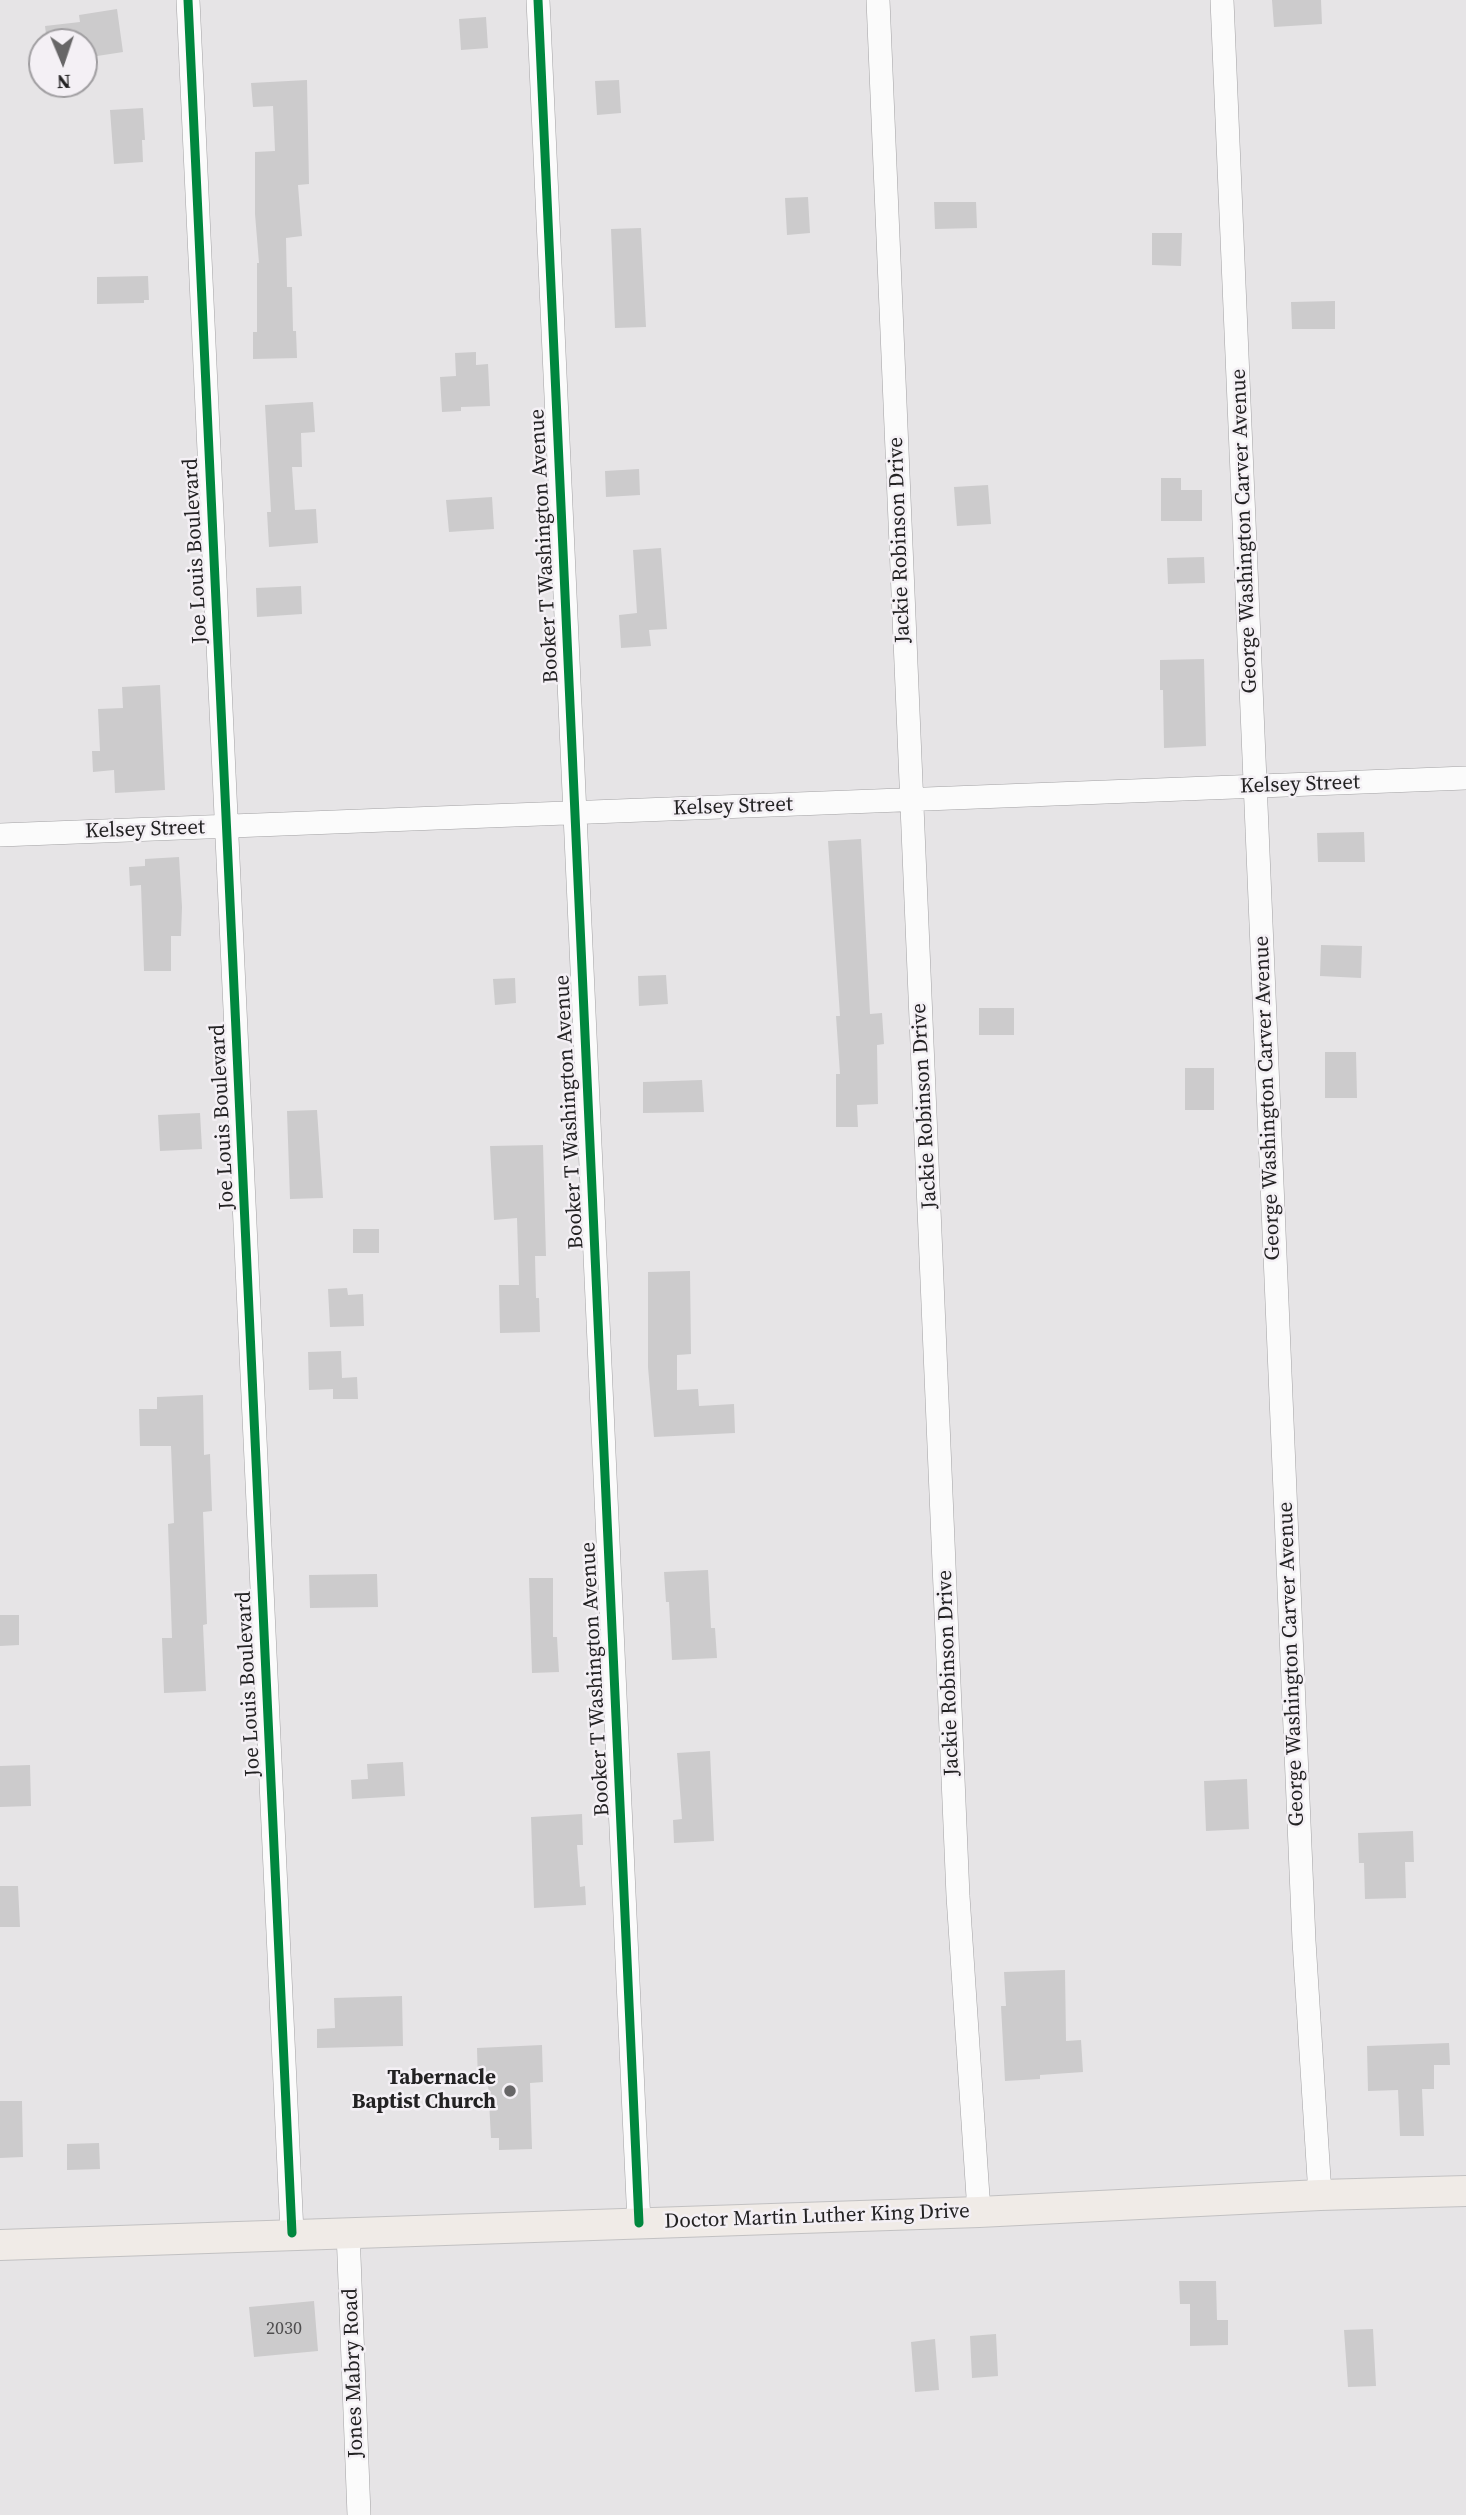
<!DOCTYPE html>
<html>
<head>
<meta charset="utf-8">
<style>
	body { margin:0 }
	#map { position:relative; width:1466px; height:2515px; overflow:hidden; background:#e6e4e6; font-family:"Source Serif 4",serif }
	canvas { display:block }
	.north { position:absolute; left:28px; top:28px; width:70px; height:70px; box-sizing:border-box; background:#f4f0f5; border:2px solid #a09ea1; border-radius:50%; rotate:178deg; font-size:19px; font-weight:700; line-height:28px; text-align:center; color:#232223 }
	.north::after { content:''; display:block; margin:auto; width:24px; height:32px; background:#676667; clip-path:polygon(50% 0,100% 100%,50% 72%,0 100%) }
</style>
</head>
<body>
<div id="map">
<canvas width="1466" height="2515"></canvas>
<div class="north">N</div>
</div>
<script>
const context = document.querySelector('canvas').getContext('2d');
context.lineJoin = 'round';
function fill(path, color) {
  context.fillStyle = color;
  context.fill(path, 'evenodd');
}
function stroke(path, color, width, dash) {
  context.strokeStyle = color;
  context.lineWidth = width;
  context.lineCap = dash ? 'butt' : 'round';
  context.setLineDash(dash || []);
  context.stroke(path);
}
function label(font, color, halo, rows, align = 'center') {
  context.font = font + ' "Source Serif 4",serif';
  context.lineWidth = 5;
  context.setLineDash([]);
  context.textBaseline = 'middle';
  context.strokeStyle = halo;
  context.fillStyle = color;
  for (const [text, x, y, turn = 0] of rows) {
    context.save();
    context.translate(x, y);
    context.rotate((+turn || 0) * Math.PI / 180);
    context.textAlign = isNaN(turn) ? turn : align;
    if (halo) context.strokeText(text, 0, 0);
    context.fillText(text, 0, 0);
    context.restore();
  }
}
const building = new Path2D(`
	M1272 0H1321L1322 24 1274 27Z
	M117 9 123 52 84 58V42H47L45 26 80 22 79 15Z
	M486 17 488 48 461 50 459 19Z
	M307 80 309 184 298 185 302 236 286 238 287 287H292L293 331H296L297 358 253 359V332H257V263H259L255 214V152L275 151 273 106 253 107 251 83Z
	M619 80 621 113 597 115 595 81Z
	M143 108 145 140H142L143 162 114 164 110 110Z
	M808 197 810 233 787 235 785 198Z
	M934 202H976L977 228 935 229Z
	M641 228 646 327 615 328 611 229Z
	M1152 233H1182L1181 266 1152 265Z
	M148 276 149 300H144V303L97 304V277Z
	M1335 301V329H1292L1291 302Z
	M476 352V365L488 364 490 406 461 407V411L442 412 440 377 456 376 455 353Z
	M313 402 315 432 301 433 302 467H292L295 510 316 509 318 543 269 547 267 512H271L265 405Z
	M639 469 640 495 606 497 605 471Z
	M1161 478H1181V490H1202V521H1161Z
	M988 485 991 524 957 526 954 487Z
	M492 497 494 529 449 532 446 500Z
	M661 548 667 629 649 630 651 646 621 648 619 615 637 613 633 550Z
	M1204 557 1205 583 1168 584 1167 558Z
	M301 586 302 614 257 617 256 588Z
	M1204 659 1206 746 1164 748 1163 690H1160V660Z
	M160 685 165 790 115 793 114 770 93 772 92 751H100L98 709 123 708 122 687Z
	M1364 832 1365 862H1318L1317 833Z
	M861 839 870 1014 882 1013 884 1044 877 1045 878 1104 857 1105 858 1127H836V1074H840L836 1016H840L828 841Z
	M179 857 182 907 181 936H171V971H144L141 885 130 886 129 867 145 866V859Z
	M1321 945 1362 946 1361 978 1320 976Z
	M666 975 668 1004 639 1006 638 976Z
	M515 978 516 1003 495 1005 493 979Z
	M979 1008H1014V1035H979Z
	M1325 1052H1356L1357 1098H1325Z
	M1185 1068H1214V1110H1185Z
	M702 1080 704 1112 643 1113V1082Z
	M317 1110 323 1198 290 1199 287 1111Z
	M200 1113 202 1149 160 1151 158 1115Z
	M543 1145 546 1256H535L536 1298H539L540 1332 500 1333 499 1285H519L517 1218 494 1220 490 1146Z
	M353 1229H379V1253H353Z
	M690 1271 691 1354 677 1355V1390L698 1389 699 1406 734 1404 735 1433 654 1437 648 1367V1272Z
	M347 1288 348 1295 363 1294 364 1326 330 1327 328 1289Z
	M341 1351 342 1378 357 1377 358 1399H333V1389L309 1390 308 1352Z
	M203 1395 204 1455 210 1454 212 1511 203 1512 207 1624 203 1625 206 1691 164 1693 162 1638H172L168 1524 174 1523 171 1446H140L139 1409H157V1397Z
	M708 1570 711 1628H715L717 1658 672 1660 669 1602H666L664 1572Z
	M377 1574 378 1607 310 1608 309 1575Z
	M529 1578H553V1637H557L559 1672 532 1673Z
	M0 1615H19V1645L0 1646Z
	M710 1751 714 1841 674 1843 673 1820 682 1819 677 1753Z
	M403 1762 405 1796 352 1799 351 1780 368 1779 367 1764Z
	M30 1765 31 1806 0 1807V1766Z
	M1247 1779 1249 1829 1206 1831 1204 1781Z
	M582 1814 583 1845H577L580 1887 585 1886 586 1905 534 1908 531 1817Z
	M1413 1831 1414 1862H1405L1406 1898 1365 1899 1364 1863H1359L1358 1833Z
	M0 1886H18L20 1927H0Z
	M1065 1970 1066 2041 1081 2040 1083 2072 1040 2075V2079L1005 2081 1001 2006H1006L1004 1972Z
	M402 1996 403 2046 317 2048V2029L335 2028 334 1998Z
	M1449 2043 1450 2065H1434V2089H1422L1424 2136H1400L1398 2090 1368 2091 1367 2046Z
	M542 2045 543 2082 530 2083 532 2149 499 2150V2138H491L488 2083 478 2084 477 2048Z
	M0 2101H22L23 2157 0 2158Z
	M99 2143 100 2169 67 2170V2144Z
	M1179 2281H1216L1217 2320H1228V2345L1190 2346V2304H1180Z
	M314 2301 318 2351 254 2357 249 2307Z
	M1373 2329 1376 2386 1348 2387 1344 2330Z
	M996 2334 998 2376 972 2378 970 2336Z
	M935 2339 939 2390 915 2392 911 2342Z`);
const minor = new Path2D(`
	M188 0 292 2233
	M538 0 639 2223
	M878 0 958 1896 979 2212
	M1222 0 1304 1941 1320 2195
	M0 835 1466 778
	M348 2231 359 2515`);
const major = new Path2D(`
	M0 2245 979 2212 1320 2195 1466 2191`);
const cycleway = new Path2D(`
	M188 0 292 2233
	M538 0 639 2223`);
const markers = [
	[510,2091,7,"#676667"]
];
const numberNames = [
	["2030",284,2329]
];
const streetNames = [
	["George Washington Carver Avenue",1245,531,-92],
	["Jackie Robinson Drive",900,540,-92],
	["Booker T Washington Avenue",545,546,-93],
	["Joe Louis Boulevard",196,551,-93],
	["Kelsey Street",1300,785,-2],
	["Kelsey Street",733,807,-2],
	["Kelsey Street",145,830,-2],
	["George Washington Carver Avenue",1268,1098,-92],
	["Jackie Robinson Drive",925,1106,-93],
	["Booker T Washington Avenue",570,1112,-93],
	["Joe Louis Boulevard",223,1117,-93],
	["George Washington Carver Avenue",1292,1664,-92],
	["Jackie Robinson Drive",949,1673,-92],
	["Booker T Washington Avenue",596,1679,-93],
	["Joe Louis Boulevard",249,1684,-93],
	["Doctor Martin Luther King Drive",817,2217,-2],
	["Jones Mabry Road",354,2373,-92]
];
const poiNames = [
	["Tabernacle",496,2079],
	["Baptist Church",496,2103]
];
fill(building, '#cccbcc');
stroke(minor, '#a2a1a3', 24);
stroke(major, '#c2c1c2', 32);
stroke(minor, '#fbfbfb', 23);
stroke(major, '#f0ebe7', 30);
stroke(cycleway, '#00873e', 9);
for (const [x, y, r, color] of markers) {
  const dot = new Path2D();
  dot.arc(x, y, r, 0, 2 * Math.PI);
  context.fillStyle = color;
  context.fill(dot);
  stroke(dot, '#f4f0f5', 2.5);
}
label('18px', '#4f4e4f', null, numberNames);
label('21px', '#232223', '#f4f0f5', streetNames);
label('bold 21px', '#232223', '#f4f0f5', poiNames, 'right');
</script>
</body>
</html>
